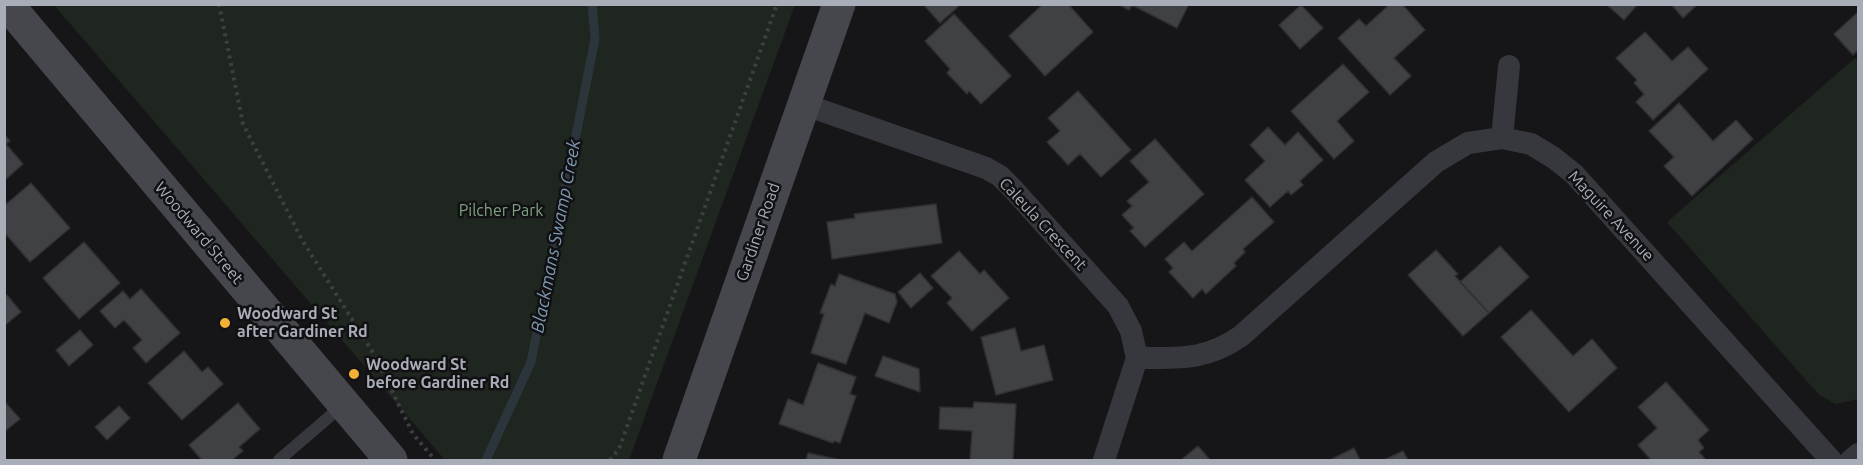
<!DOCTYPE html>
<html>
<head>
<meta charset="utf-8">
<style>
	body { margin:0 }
	#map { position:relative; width:1863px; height:465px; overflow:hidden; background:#161618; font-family:Ubuntu,sans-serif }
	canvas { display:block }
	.frame { position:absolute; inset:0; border:6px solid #a8adb8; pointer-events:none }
</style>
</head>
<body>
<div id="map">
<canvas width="1863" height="465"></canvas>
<div class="frame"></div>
</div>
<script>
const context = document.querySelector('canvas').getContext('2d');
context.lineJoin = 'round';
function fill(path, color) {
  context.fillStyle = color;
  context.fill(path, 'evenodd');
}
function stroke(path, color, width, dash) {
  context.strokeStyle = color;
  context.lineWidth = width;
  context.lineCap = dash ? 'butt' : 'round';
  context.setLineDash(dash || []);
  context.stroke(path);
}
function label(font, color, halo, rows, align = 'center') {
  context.font = font + ' Ubuntu,sans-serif';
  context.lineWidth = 5;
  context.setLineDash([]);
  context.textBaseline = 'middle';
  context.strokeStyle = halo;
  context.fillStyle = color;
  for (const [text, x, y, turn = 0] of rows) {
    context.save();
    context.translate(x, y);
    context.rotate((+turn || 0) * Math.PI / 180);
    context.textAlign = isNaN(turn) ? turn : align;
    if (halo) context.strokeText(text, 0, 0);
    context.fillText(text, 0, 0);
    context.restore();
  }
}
const green = new Path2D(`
	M54 5H795L629 460H445Z
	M1855 58 1858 62V399L1836 404 1819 395 1667 222Z`);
const stream = new Path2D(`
	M486 460 531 362 595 39 592 4`);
const building = new Path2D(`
	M923 4H959L960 5 940 23Z
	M1043 4H1068L1093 32 1045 76 1009 36Z
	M1118 4H1189L1177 28 1132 5 1129 10Z
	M1390 4H1402L1425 30 1394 58 1411 76 1390 95 1338 38 1359 19 1366 26Z
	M1606 4H1638L1624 20Z
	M1671 4H1698L1683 18Z
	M1301 5 1323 28 1300 49 1279 25Z
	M1858 12V50L1853 55 1834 34Z
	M954 14 1011 76 981 104 969 91 967 94 947 73 950 69 925 41Z
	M1645 32 1672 61 1688 47 1708 69 1653 120 1636 102 1644 94 1634 83 1637 80 1616 58Z
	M1343 64 1369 92 1337 121 1354 141 1334 159 1291 111Z
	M1078 91 1131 150 1101 177 1080 154 1068 165 1047 142 1060 131 1048 118Z
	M1679 103 1713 141 1736 120 1753 139 1692 196 1664 166 1674 157 1649 131Z
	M1268 127 1285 145 1298 132 1323 160 1300 181 1303 185 1291 195 1288 191 1270 207 1245 180 1265 161 1250 145Z
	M4 134 10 141 6 144 23 164 4 181Z
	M1155 139 1204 194 1145 247 1130 231 1134 228 1122 215 1132 206 1127 201 1149 182 1130 161Z
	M31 183 70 228 30 262 4 232V206Z
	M1252 197 1274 222 1243 249 1245 252 1234 263 1236 266 1206 294 1202 289 1193 298 1169 272 1173 268 1165 259 1184 242 1192 251Z
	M936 204 942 243 832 259 827 222 855 218 854 214Z
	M84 242 120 283 79 319 43 278Z
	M1500 246 1529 277 1489 313 1460 282Z
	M1436 250 1458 274 1455 276 1489 313 1463 336 1408 275Z
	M959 251 980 274 984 270 1009 298 972 331 947 303 952 298 931 276Z
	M920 273 933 288 911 308 898 292Z
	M839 274 895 294 897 302 889 323 865 313 846 364 811 353 824 314 820 313 831 284 835 286Z
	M141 289 180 333 146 363 133 348 142 340 124 320 115 328 100 311 123 291 130 299Z
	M7 295 21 312 4 326V297Z
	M1531 310 1573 356 1592 339 1617 368 1569 412 1501 337Z
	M1015 328 1021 351 1044 345 1053 380 996 395 981 337Z
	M80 330 93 345 69 366 56 350Z
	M184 351 202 372 208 367 223 384 182 420 148 383Z
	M883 356 919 369 920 392 875 376Z
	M818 363 856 377 850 394 856 396 840 443 834 441 833 443 779 424 788 399 803 405Z
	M1666 382 1709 430 1698 440 1704 448 1699 452 1706 460H1651L1638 445 1657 428 1638 407Z
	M4 401 20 419 4 432Z
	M974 402 1016 404 1013 460H970L972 431 939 429 940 407 973 408Z
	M238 403 260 429 239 447 243 451 232 460H202L189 445Z
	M119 406 130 418 107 440 95 427Z
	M1198 446 1210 460H1181Z
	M1354 448 1360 460H1330Z
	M1403 451 1408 460H1384Z
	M808 453 841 460H806Z`);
const path = new Path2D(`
	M219 4 243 124 302 240 374 354 413 434 435 460
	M610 460 619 449 777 4`);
const lane = new Path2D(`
	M279 460 343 405`);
const street = new Path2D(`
	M803 104 986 168 1000 176 1013 189 1118 306 1131 331 1137 358 1104 460
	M1502 138 1509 66
	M1137 358C1179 358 1205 361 1241 336L1436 162 1468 143 1502 138 1531 144 1554 158 1574 174 1831 460
	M1851 460 1858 454`);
const secondary = new Path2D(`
	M7 4 391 460
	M679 460 839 4`);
const markers = [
	[225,323,6,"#f2b134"],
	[354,374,6,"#f2b134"]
];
const parkNames = [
	["Pilcher Park",501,211]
];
const streetNames = [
	["Maguire Avenue",1611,216,47],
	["Caleula Crescent",1043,224,47],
	["Gardiner Road",758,232,-71],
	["Woodward Street",199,233,50]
];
const poiNames = [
	["Woodward St",237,314],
	["after Gardiner Rd",237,332],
	["Woodward St",366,365],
	["before Gardiner Rd",366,383]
];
const waterNames = [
	["Blackmans Swamp Creek",556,236,-79]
];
fill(green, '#1e261f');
stroke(stream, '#2c353c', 9);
fill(building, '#404145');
stroke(building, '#303034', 1.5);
stroke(path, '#3d3f44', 4, [3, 4.5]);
stroke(lane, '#37383d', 12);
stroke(street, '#37383d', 22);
stroke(secondary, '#45474d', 33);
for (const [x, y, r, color] of markers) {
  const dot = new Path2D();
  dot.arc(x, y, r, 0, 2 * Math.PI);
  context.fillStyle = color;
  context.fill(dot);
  stroke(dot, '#111113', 2);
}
label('16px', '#7fa381', '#111113', parkNames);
label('16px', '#a8adb8', '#111113', streetNames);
label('bold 16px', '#a8adb8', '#111113', poiNames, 'left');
label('italic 18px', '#7f9bb3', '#111113', waterNames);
</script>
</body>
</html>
